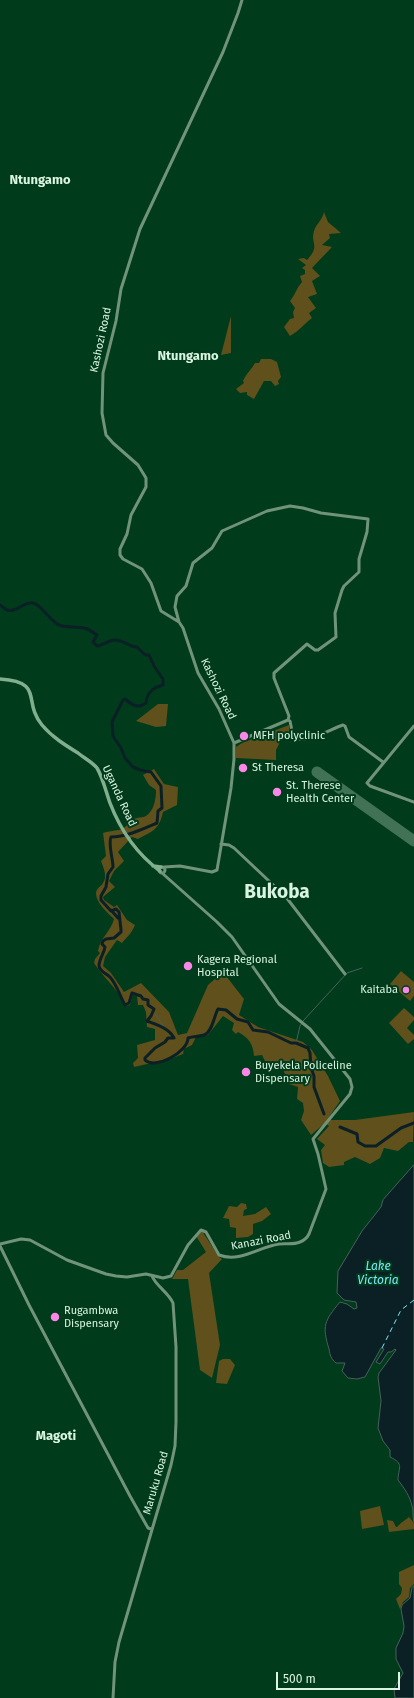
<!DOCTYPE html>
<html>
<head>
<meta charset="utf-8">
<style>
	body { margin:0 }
	#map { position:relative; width:414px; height:1698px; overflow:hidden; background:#003b1b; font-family:"Fira Sans",sans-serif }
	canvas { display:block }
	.scale { position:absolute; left:276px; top:1672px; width:124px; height:18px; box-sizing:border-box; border:2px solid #d9f4e0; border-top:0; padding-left:5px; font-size:12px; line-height:14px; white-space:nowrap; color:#d9f4e0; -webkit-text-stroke:3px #003b1b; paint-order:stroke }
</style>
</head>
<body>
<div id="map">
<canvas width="414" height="1698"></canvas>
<div class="scale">500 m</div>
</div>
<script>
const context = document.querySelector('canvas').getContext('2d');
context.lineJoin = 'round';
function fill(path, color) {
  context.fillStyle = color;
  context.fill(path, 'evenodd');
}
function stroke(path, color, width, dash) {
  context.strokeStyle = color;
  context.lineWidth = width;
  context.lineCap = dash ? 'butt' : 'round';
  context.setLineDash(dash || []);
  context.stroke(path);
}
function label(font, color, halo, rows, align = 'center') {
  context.font = font + ' "Fira Sans",sans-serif';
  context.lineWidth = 4;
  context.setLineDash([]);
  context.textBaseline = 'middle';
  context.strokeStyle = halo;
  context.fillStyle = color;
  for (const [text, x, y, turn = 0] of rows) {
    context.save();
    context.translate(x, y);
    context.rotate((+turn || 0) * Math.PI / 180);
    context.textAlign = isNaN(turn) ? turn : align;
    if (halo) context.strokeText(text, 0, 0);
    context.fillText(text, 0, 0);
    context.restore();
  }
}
const green = new Path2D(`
	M324 212 328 222 341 233 329 234 330 238 322 245 332 247 312 268 320 276 312 281 317 294 308 297 316 308 309 313 312 318C304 324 299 331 290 336L284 327 290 319 294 318 293 312 295 308 290 301C295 295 296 289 302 282L300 276 305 274V270L302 268 306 265 298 259 304 258 307 260C321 245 310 244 314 231 316 224 322 221 324 212Z
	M231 316V353L221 355Z
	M261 359H271L277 362 281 377 278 381 279 384 275 386 271 381H264L254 399 247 395V392L240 393 236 389 244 383 243 381C246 374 251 370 255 363H259Z
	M158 704H168L166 726 156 727 136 721Z
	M289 725 290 739 282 738 276 750V760L236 758V747L242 743Z
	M154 769 164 784 178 787 177 805 163 812C159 830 153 831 138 839L132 837 118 852 124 861 114 871 109 881 115 887 103 897 104 900 114 907 117 905 127 920 135 925C132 933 127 937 122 943L117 940 105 957 103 966 111 973 124 992 141 983 169 1012 178 1035 187 1033 208 985 223 972 244 999 239 1015 258 1027 303 1042 312 1050 328 1076 340 1101 329 1117 331 1120H355L414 1112 413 1142H409L398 1151 384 1148 380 1158 370 1164 355 1157 344 1162V1165L329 1167 323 1163 321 1150 325 1145 317 1139 329 1126 325 1123 311 1135 301 1120 304 1111 303 1103 297 1099 298 1087 289 1084 282 1067 265 1061 262 1055 254 1056C253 1044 249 1038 238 1032L236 1034 232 1030 234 1023 223 1016 208 1035 196 1037 192 1045 184 1049 183 1054 157 1064H147L134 1067 133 1063 138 1058 137 1045 155 1040V1029L147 1027 146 1012 143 1005H138L137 996 133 995 130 1005 126 1006C122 1003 122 997 118 993 111 983 101 974 94 963L95 959 100 953 98 951C100 938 111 931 114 919 107 912 96 903 96 893 97 887 101 887 103 883 108 876 103 867 101 861L106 856 103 833C109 831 113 831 119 830 126 829 128 822 134 819 137 817 143 818 146 816 154 811 156 799 156 790L149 785 143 775Z
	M401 971 414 982V996L410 1001 390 984Z
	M404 1008 414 1017V1020L407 1028 414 1035V1039L408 1044 389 1023Z
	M241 1203 246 1204 247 1209 244 1210 243 1216 255 1214 266 1207 271 1214 262 1221 253 1224V1234L248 1237 236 1238V1228L230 1227 229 1219 223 1218 229 1206 237 1207Z
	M202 1231 219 1257 222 1259 209 1273 220 1345 212 1378 200 1370 188 1279H172L177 1270H183L206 1252 196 1236Z
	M223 1359H230L235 1365 227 1384 216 1383 219 1361Z
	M380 1506 384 1525 362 1529 360 1511Z
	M409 1517 414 1523V1529L389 1532 387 1520 393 1521 396 1527H397L401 1523Z
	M414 1565V1584L410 1588 409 1597 403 1602 400 1609 396 1599 401 1594 402 1588 399 1584V1572Z`);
const water = new Path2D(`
	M414 1165V1522C412 1516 414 1511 412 1506 410 1496 404 1488 398 1480 398 1468 405 1464 390 1457V1450L383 1441 378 1428 381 1401 378 1377 379 1373 396 1350 395 1349 391 1352H388L380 1364 376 1362 384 1349 381 1348 365 1377 357 1379 348 1378 342 1371 345 1363H336C331 1359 330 1355 329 1349 322 1326 324 1321 340 1302L347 1304 354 1309 357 1308 356 1302 344 1300 337 1293 338 1271 362 1231 381 1207 383 1200Z
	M414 1586V1698H395L394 1689 403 1673 396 1659V1648L403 1633 404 1626 401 1609 402 1605 410 1598 412 1588Z`);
const stream = new Path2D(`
	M155 1014 167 1031
	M296 1043 300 1026 303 1021 347 973 362 968`);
const river = new Path2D(`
	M0 605C2 606 5 609 7 610 16 613 25 601 33 603 42 605 49 620 59 625 66 628 76 626 84 628 89 629 93 632 97 635L93 642 97 646C103 645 109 640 115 640 124 640 129 647 137 647L145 655H149L154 666 163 679V685C153 688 147 692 146 703 138 709 132 705 125 699L123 700 112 722 113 736 121 748 125 758 133 767 140 770 151 772 161 786 162 808 158 811 157 823C143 829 126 837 111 837 108 844 113 859 113 867L108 874 106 887 101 896V900L111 911 116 909 119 912 121 930V932L114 938 106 939 103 941 102 944 105 947C104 954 99 959 99 966 100 972 106 973 110 977 117 985 120 996 125 1005L129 1003 132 993 141 996 143 999 148 1000V1005L154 1009 151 1016 147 1021C155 1024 169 1028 174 1038H168L165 1042 155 1048 145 1058V1060C155 1070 188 1052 188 1038 194 1036 198 1037 204 1035 212 1033 214 1016 218 1009L226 1010 237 1019 248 1022 253 1030 268 1032 291 1043H296L308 1048 310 1053 311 1068 314 1076V1087L324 1114
	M111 910 118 918
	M340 1127 357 1134 358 1142 365 1146H376L401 1128 414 1123`);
const ferry = new Path2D(`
	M382 1348 401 1310 414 1300`);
const runway = new Path2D(`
	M317 772 414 841`);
const secondary = new Path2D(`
	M179 622 175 607 177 596 186 586 193 563 212 548 222 531 267 511 290 506 303 508 321 513 368 519 367 532 359 559V572L344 586 342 590 335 613 336 637 318 650H315L307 644 274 673V678L289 716 288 720
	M414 726 367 783 370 786 414 802
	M234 743 288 720 290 721 293 736C305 746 330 729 343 725L345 726 349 737 383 762
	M221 844 229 845 234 848 286 897 345 974
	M159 870a3 3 0 1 1 6 0a3 3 0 1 1-6 0Z
	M164 867 180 866 212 872 217 870 231 788 234 759V743L219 709 198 673 183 628 179 622 161 611 151 583 142 569 123 559 120 555V549L127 534 131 515 146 487V478L138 465 113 443 106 435 102 413 103 373 116 321 121 289 140 229 223 52 238 13 242 0
	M0 1244 21 1239 30 1240 67 1260 106 1274 116 1276 127 1277 146 1274 163 1278 171 1276 188 1245 201 1230 206 1232 219 1255C240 1263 258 1247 279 1244 286 1243 293 1245 300 1242 305 1240 307 1238 309 1234L326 1189 318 1154 313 1139 350 1094 352 1087 350 1079 310 1029 279 1004 232 937 217 922 162 873
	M0 1246 29 1305 130 1496 148 1528 151 1529
	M113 1698 115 1662 119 1642 171 1465 175 1446 176 1422V1347L173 1303C168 1292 156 1286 152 1276`);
const primary = new Path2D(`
	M0 679C45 682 22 701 42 725 52 737 65 745 78 753 84 758 92 762 97 768 103 778 106 792 110 803 120 829 137 854 160 871
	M153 866 161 867`);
const markers = [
	[244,736,5,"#f987e8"],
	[243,768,5,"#f987e8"],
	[277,792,5,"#f987e8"],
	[188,966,5,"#f987e8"],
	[406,990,4,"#f987e8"],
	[246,1072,5,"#f987e8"],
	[55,1317,5,"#f987e8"]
];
const streetNames = [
	["Kashozi Road",101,340,-78],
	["Kashozi Road",218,689,64],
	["Uganda Road",119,796,65],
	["Kanazi Road",261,1241,-11],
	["Maruku Road",156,1483,-74]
];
const poiNames = [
	["MFH polyclinic",253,736],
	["St Theresa",252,768],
	["St. Therese",286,786],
	["Health Center",286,799],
	["Kagera Regional",197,960],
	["Hospital",197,973],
	["Kaitaba",398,990,"right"],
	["Buyekela Policeline",255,1066],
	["Dispensary",255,1079],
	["Rugambwa",64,1311],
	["Dispensary",64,1324]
];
const waterNames = [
	["Lake",378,1267],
	["Victoria",378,1281]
];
const quarterNames = [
	["Ntungamo",40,180],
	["Ntungamo",188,356],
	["Magoti",56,1436]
];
const townNames = [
	["Bukoba",277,893]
];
fill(green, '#5f501c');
fill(water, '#0b2025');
stroke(water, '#49605d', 1);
stroke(stream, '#49605d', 1);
stroke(river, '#0b2025', 3);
stroke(ferry, '#7ce6fc', 1, [5, 4]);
stroke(runway, '#427256', 11);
stroke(secondary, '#71937a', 3);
stroke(primary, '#81af8e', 3.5);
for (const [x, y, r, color] of markers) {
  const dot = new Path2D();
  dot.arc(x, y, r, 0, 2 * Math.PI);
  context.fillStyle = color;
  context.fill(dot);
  stroke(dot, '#003b1b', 1.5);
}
label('11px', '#d9f4e0', '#003b1b', streetNames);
label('11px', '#d9f4e0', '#003b1b', poiNames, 'left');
label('italic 12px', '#7ce6fc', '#003b1b', waterNames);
label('bold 13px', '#d9f4e0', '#003b1b', quarterNames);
label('bold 19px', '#d9f4e0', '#003b1b', townNames);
</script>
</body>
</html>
